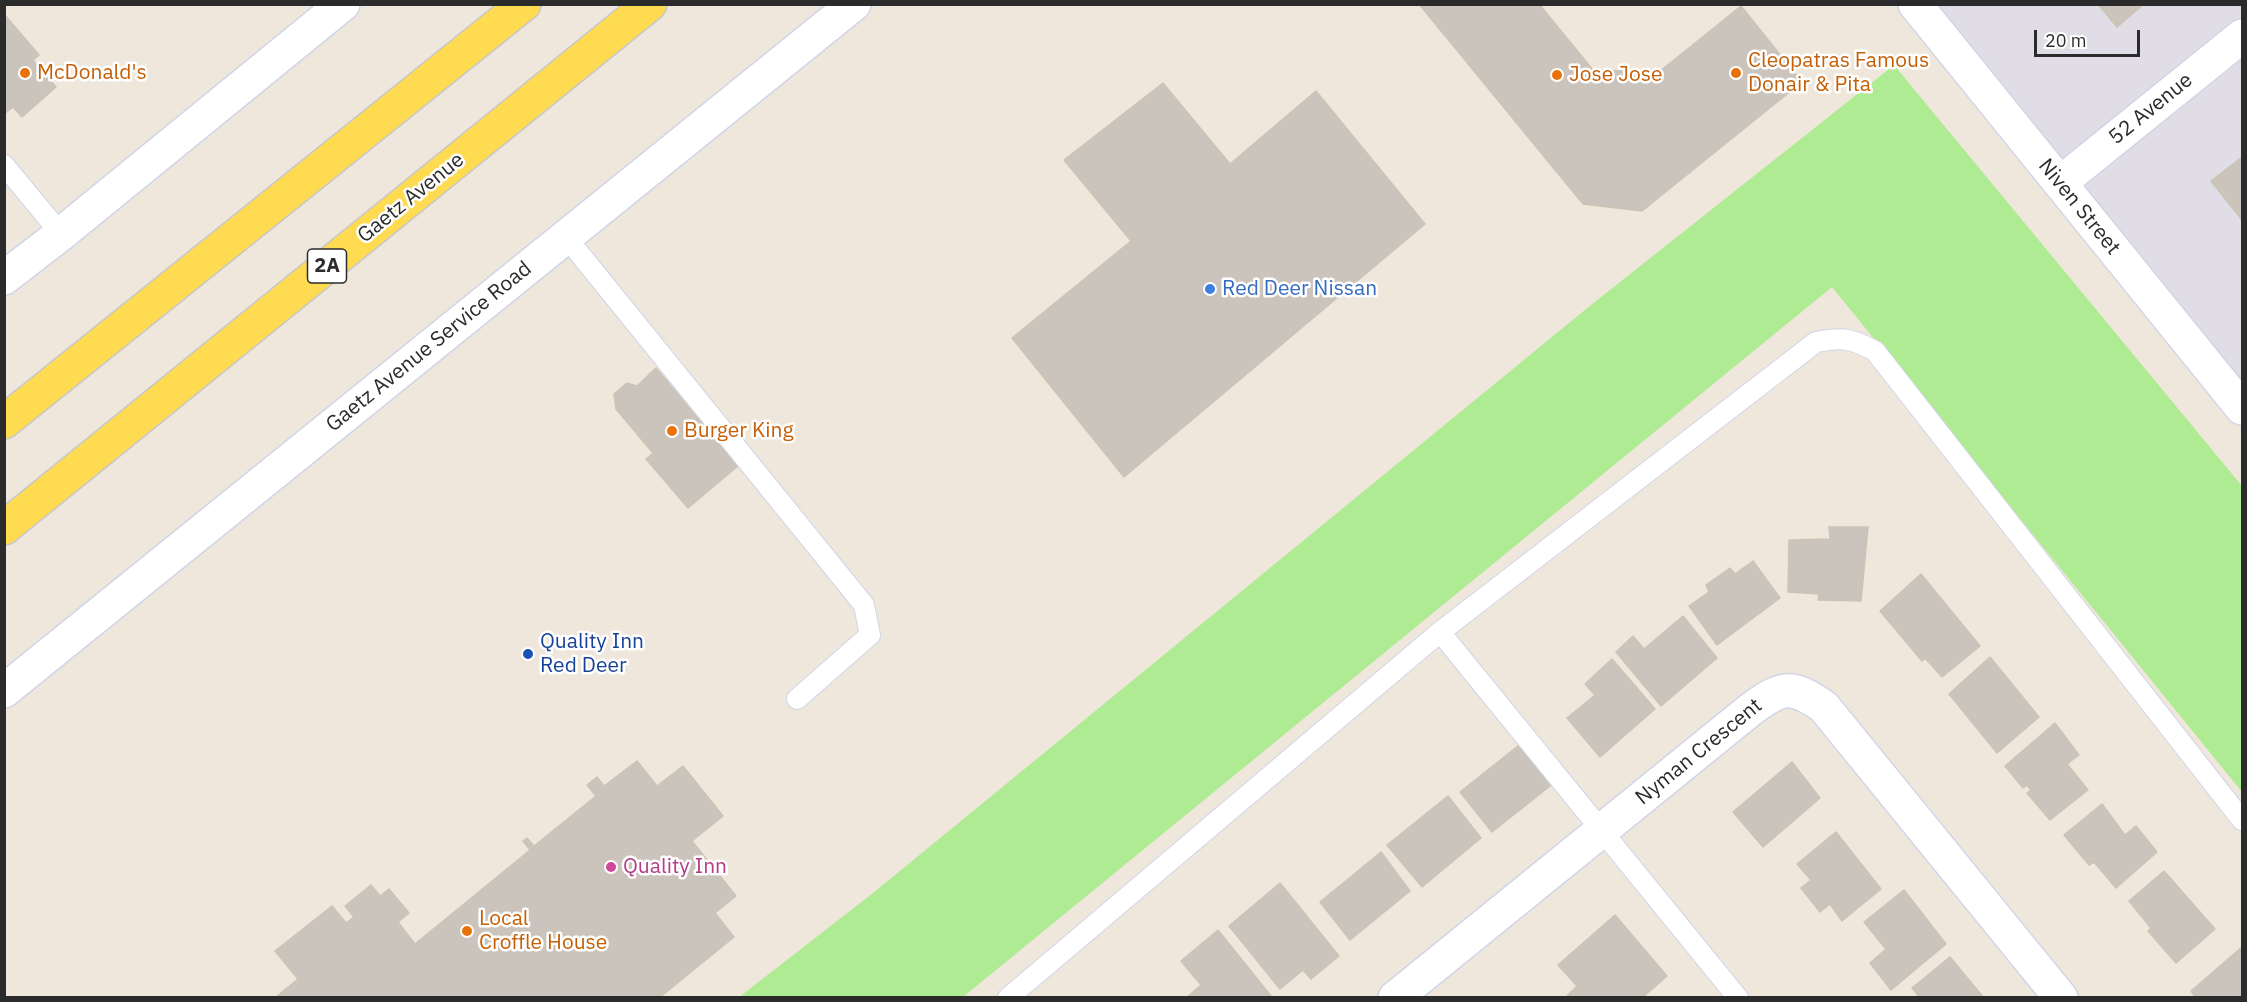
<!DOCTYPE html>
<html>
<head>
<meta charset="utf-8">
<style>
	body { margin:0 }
	#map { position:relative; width:2247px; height:1002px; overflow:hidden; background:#efe7dc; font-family:"IBM Plex Sans",sans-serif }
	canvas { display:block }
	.frame { position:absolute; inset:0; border:6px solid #2b2b2b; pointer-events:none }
	.scale { position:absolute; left:2034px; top:30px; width:106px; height:27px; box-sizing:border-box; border:3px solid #2b2b2b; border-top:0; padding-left:8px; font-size:18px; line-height:21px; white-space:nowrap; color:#2b2b2b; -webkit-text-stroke:4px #fff; paint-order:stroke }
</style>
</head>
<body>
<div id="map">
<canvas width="2247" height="1002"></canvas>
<div class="frame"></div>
<div class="scale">20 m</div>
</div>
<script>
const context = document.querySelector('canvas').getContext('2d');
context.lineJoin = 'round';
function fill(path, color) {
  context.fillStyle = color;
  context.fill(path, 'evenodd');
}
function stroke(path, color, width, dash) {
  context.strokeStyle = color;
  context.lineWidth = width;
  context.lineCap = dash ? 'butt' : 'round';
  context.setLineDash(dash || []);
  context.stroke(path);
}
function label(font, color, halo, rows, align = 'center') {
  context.font = font + ' "IBM Plex Sans",sans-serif';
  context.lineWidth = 5;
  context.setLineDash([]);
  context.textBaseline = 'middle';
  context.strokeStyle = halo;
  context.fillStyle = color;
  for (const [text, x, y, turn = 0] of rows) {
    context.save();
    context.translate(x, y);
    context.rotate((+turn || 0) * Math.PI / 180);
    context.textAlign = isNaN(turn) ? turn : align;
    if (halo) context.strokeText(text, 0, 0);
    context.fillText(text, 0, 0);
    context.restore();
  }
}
const industrial = new Path2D(`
	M1915 5H2242V408Z`);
const green = new Path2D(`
	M1894 65 2242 486V792L1832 287 963 997 738 998 873 893 1591 305Z`);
const building = new Path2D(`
	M1419 4H1539L1593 70 1659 72 1741 6 1802 82 1642 211 1583 204Z
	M2098 4H2144L2117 27Z
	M4 14 39 55 33 60 56 87 22 117 13 107 4 114Z
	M1163 83 1230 164 1316 91 1425 224 1124 477 1012 338 1131 241 1064 160Z
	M2242 157V220L2211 181Z
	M656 368 738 466 688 508 646 459 653 453 616 409 614 394 627 383 637 386Z
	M1829 527H1868L1861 601 1818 600 1819 594 1788 592 1789 540 1830 539Z
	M1753 561 1780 598 1717 645 1689 606 1709 592 1706 585 1730 568 1735 574Z
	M1921 574 1980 646 1942 677 1925 658 1922 661 1880 611Z
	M1683 616 1717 658 1661 706 1616 652 1633 636 1644 649Z
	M1990 657 2039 717 1997 753 1949 694Z
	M1612 659 1655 709 1600 757 1567 718 1595 695 1585 684Z
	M2055 723 2079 755 2067 764 2088 790 2050 820 2027 793 2031 790 2027 785 2023 788 2005 766Z
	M1523 742 1555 782 1492 832 1460 792Z
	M637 761 657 786 683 766 723 816 692 841 736 896 715 913 734 937 659 998H275L298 979 275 951 332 906 346 923 354 917 345 906 371 885 380 896 389 889 409 913 398 922 415 944 530 850 523 841 527 838 534 846 596 796 587 785 597 777 604 786Z
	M1792 762 1820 798 1763 847 1733 812Z
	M1448 796 1481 838 1422 887 1387 845Z
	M2102 804 2125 835 2136 826 2157 852 2116 888 2094 862 2089 865 2064 835Z
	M1836 832 1881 889 1842 921 1830 904 1820 912 1801 888 1811 880 1797 864Z
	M1381 852 1410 891 1350 940 1320 902Z
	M2164 871 2215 929 2176 963 2148 931 2151 928 2129 901Z
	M1280 883 1339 956 1311 979 1303 970 1280 989 1229 926Z
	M1904 890 1946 944 1891 990 1870 963 1886 949 1864 922Z
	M1615 915 1667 976 1642 998H1565L1577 986 1558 965Z
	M1218 930 1271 996 1269 998H1186L1201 985 1181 961Z
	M2242 947V998H2196L2191 991Z
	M1950 957 1984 998H1920L1912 988Z`);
const service = new Path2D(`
	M4 165 61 234
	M566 237 864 605 870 635 797 699
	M1440 632 1738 998
	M1008 998 1440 632 1816 342C1844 337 1850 338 1875 351L2242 820`);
const minor = new Path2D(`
	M2060 183 2242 36
	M4 278 61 234 343 4
	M4 691 854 4
	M1395 998 1750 710C1782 686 1791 684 1824 707L2061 998`);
const tertiary = new Path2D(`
	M1915 4 2242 408`);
const primary = new Path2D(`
	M4 422 524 4
	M4 528 650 4`);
const markers = [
	[25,73,6,"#e8710a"],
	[1736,73,6,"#e8710a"],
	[1557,75,6,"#e8710a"],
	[1210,289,6,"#3f7fe0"],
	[672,431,6,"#e8710a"],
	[528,654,6,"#1a4fb4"],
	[611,867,6,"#d1479c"],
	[467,931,6,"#e8710a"]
];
const shields = [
	[327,266,39]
];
const shieldNames = [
	["2A",327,266]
];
const foodNames = [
	["Cleopatras Famous",1748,61],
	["Donair & Pita",1748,85],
	["McDonald's",37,73],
	["Jose Jose",1569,75],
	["Burger King",684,431],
	["Local",479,919],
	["Croffle House",479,943]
];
const streetNames = [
	["52 Avenue",2151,109,-39],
	["Gaetz Avenue",411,198,-39],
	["Niven Street",2079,207,51],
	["Gaetz Avenue Service Road",429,347,-39],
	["Nyman Crescent",1699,752,-39]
];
const shopNames = [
	["Red Deer Nissan",1222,289]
];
const transitNames = [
	["Quality Inn",540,642],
	["Red Deer",540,666]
];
const hotelNames = [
	["Quality Inn",623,867]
];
fill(industrial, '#e0dde7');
fill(green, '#aeeb93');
fill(building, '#cac4bc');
stroke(building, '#cbc4b5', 1.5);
stroke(service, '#d1d5e6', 22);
stroke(minor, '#d1d5e6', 36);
stroke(tertiary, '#d1d5e6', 36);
stroke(primary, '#c8c8c8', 36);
stroke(service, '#fff', 20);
stroke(minor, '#fff', 33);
stroke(tertiary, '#fff', 33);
stroke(primary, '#ffdb51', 33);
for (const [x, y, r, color] of markers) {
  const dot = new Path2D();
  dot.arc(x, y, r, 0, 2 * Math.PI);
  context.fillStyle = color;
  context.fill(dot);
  stroke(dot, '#fff', 2);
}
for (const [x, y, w] of shields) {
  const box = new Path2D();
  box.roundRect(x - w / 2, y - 17, w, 34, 4.5);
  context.fillStyle = '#fff';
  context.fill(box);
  stroke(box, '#2b2b2b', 1.5);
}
label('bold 20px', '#2b2b2b', null, shieldNames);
label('21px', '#c56008', '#fff', foodNames, 'left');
label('21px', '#2b2b2b', '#fff', streetNames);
label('21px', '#366cbe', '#fff', shopNames, 'left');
label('21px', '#164399', '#fff', transitNames, 'left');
label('21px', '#b23c85', '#fff', hotelNames, 'left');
</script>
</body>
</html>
